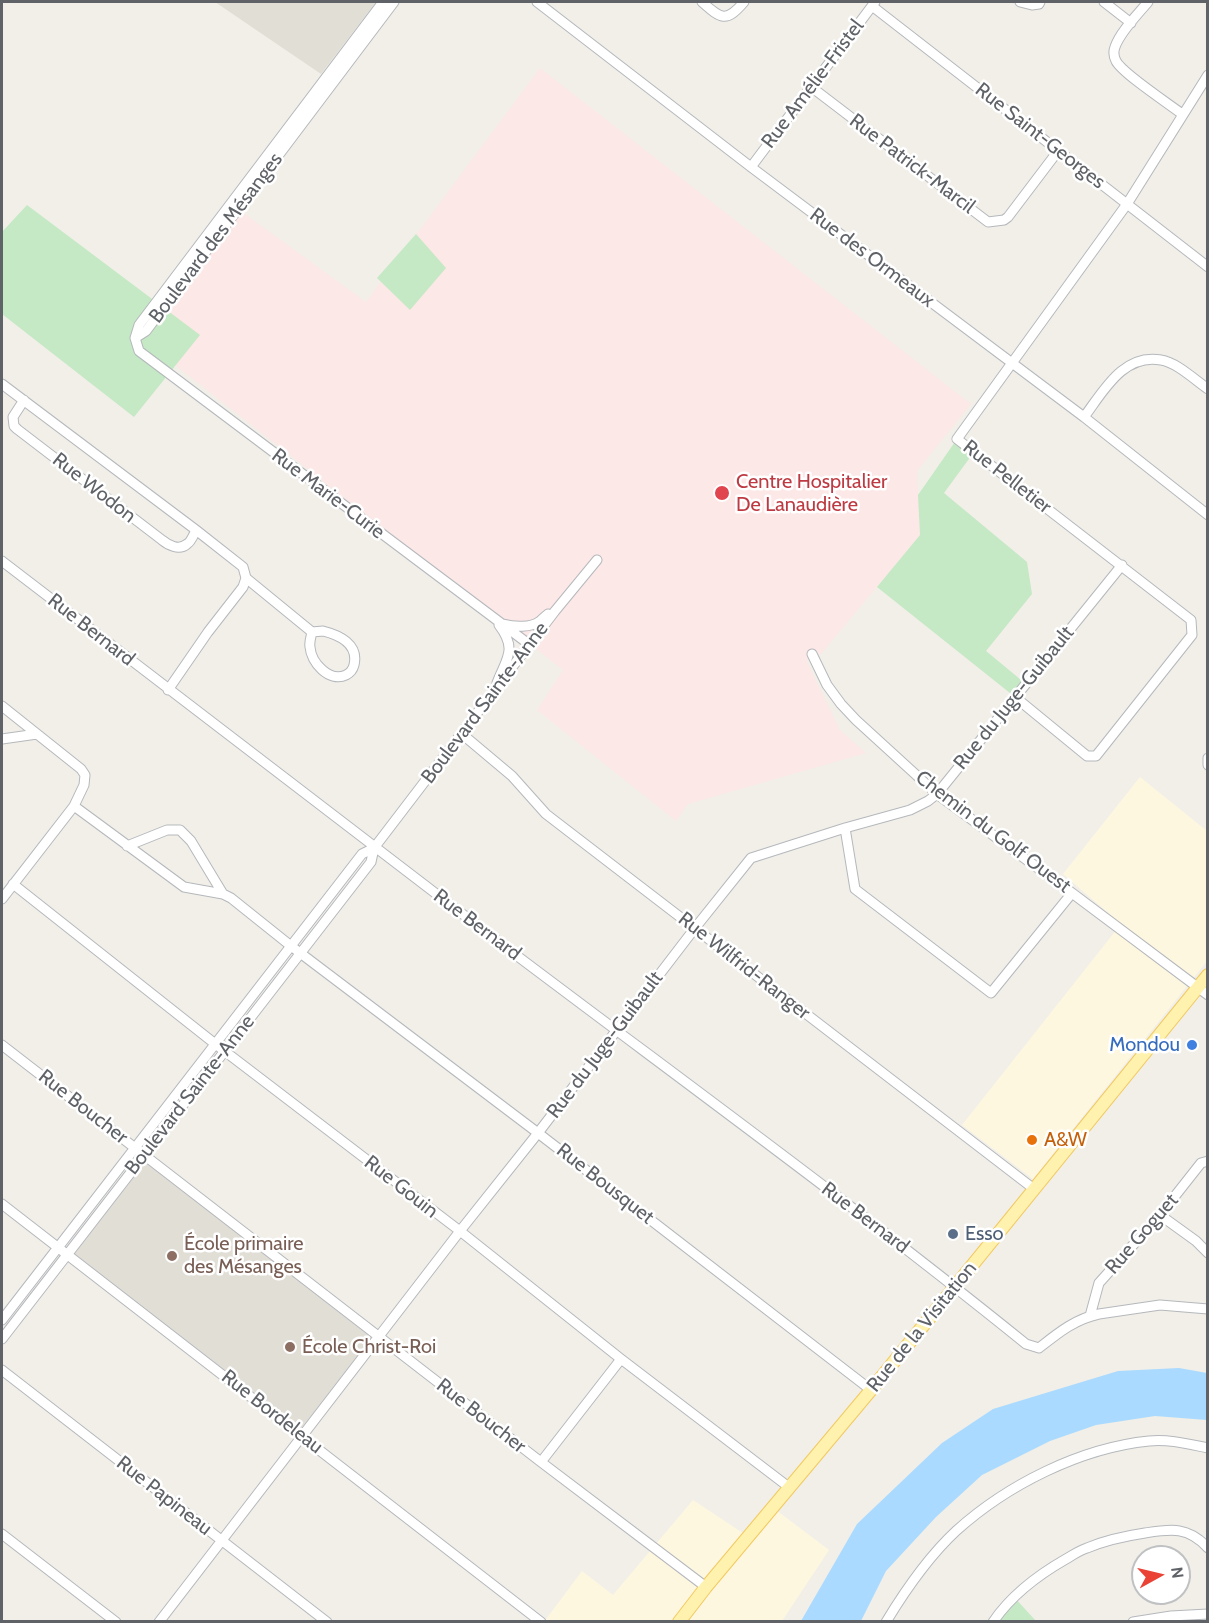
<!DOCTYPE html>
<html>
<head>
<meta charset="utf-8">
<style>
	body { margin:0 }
	#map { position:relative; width:1209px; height:1623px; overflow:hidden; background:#f1efe8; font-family:Cabin,sans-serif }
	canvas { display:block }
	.frame { position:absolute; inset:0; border:3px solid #5f6368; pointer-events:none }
	.north { position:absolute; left:1131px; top:1545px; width:60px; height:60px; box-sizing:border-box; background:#fff; border:2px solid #bfc1c3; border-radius:50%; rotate:82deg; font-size:16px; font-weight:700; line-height:24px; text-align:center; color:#5f6368 }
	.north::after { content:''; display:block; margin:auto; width:21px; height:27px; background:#ea4335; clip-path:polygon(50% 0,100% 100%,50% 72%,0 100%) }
</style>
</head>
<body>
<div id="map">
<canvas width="1209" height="1623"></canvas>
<div class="frame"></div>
<div class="north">N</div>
</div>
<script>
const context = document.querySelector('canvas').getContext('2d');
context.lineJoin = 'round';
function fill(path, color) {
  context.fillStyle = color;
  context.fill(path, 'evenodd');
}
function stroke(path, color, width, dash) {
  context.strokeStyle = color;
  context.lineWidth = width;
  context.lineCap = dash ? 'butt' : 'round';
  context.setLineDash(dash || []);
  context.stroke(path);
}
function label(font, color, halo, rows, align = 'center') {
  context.font = font + ' Cabin,sans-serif';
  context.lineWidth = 5;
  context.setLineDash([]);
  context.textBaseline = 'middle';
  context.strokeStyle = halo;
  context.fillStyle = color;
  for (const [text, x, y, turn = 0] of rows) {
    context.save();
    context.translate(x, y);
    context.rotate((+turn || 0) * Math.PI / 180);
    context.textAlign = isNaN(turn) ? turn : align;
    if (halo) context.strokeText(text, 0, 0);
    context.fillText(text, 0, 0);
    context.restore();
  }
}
const commercial = new Path2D(`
	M1140 777 1207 831V961L1033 1179 962 1125 1121 924 1063 874Z
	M693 1500 752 1539 776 1510 829 1550 782 1621 544 1622 582 1571 613 1595Z`);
const education = new Path2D(`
	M215 2H376L321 74Z
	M144 1154 380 1336 303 1436 67 1255Z`);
const medical = new Path2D(`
	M540 68 971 404 917 471 920 535 821 654 806 660 840 730 866 753 688 804 676 821 537 710 563 670 142 339 241 211 366 302Z`);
const green = new Path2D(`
	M27 205 200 335 134 417 2 314V232Z
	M416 234 446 268 410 310 377 278Z
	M957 439 974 452 944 493 1027 562 1032 594 986 651 1026 684 1015 697 877 587 920 535 918 495Z
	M1014 1597 1036 1621 993 1622Z`);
const water = new Path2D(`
	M1179 1368 1207 1373V1420L1155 1416 1096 1425 1050 1441 982 1475 936 1517 886 1571 861 1621H801L857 1524 942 1443 993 1409 1118 1371Z`);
const minor = new Path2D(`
	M383 2 139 325 135 338 139 351 530 645
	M537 2 751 167 1084 417 1208 515
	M702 2C721 19 726 23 744 2
	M1020 2 1032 5 1039 4 1040 2
	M1104 2 1131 23
	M1148 2C1138 14 1120 32 1115 47 1113 52 1114 57 1116 61 1122 73 1169 104 1182 114
	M872 6 1208 267
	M810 86 988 222 1004 220 1008 217 1058 151
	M751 167 875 2
	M135 338 146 331 394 2
	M2 384 196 530 243 567 246 578
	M24 400 13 417 14 426 17 429 162 540C168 545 179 551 187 544 191 542 194 534 196 530
	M1084 417C1103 392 1123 353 1161 360 1176 362 1195 380 1208 389
	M2 561C173 693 344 825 516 955 687 1084 860 1210 1026 1344L1039 1348C1058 1333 1075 1319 1099 1314L1160 1305 1208 1309
	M246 578 312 632
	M503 624C514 627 531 628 540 621 543 619 545 616 548 614
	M323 631C339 635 359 644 354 665 353 669 350 673 346 675 329 683 311 662 310 647 309 642 311 637 312 632Z
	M812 654 827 685 841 704 856 720 937 794 1072 893 1208 995
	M497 683C506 659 518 650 499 625
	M168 690 208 632 243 587 246 578
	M1015 697 1087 756H1096L1192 635 1191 620 957 439 1127 204 1208 75
	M2 706 81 769 85 775 84 785 74 806 2 899
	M462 734 512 776 546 814 1034 1189
	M2 739 37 734
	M1208 758V765
	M74 806 184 887 223 894 231 898 291 946 538 1133 871 1390
	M845 828 855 889 991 993 1072 893
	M127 846 167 830H180L191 841 223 894
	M13 884 214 1043 460 1231 621 1359 790 1488
	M2 1045 541 1462 706 1587
	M2 1204 541 1622
	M1160 1215 1196 1241 1208 1253
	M1090 1316 1099 1283 1160 1215 1201 1163 1208 1161
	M2 1320 362 854 374 848 555 611 597 560
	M2 1339 371 862 374 848
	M2 1370 327 1622
	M541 1462 621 1359
	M2 1534 116 1622
	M159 1622 460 1231 538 1133 695 928 751 858 845 828 910 810 928 801 937 794 1122 565
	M886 1622C906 1589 928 1557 956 1531 1007 1485 1080 1448 1149 1441 1169 1439 1188 1444 1208 1448
	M993 1622C1012 1594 1038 1575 1066 1559 1073 1555 1080 1550 1087 1548 1106 1540 1125 1536 1145 1533 1171 1529 1188 1526 1208 1548
	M1133 1622 1171 1616 1208 1614`);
const major = new Path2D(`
	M679 1622 706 1587 871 1390 1208 975`);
const markers = [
	[722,493,8,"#e0444e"],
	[1192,1045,6,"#3f7fe0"],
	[1032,1140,6,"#e8710a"],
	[953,1234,6,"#5c6f8a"],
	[172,1256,6,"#8d6e63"],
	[290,1347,6,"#8d6e63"]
];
const streetNames = [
	["Rue Amélie-Fristel",813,84,-53],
	["Rue Saint-Georges",1040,136,38],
	["Rue Patrick-Marcil",912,164,37],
	["Boulevard des Mésanges",216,238,-53],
	["Rue des Ormeaux",872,258,37],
	["Rue Pelletier",1007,477,38],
	["Rue Wodon",94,488,38],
	["Rue Marie-Curie",328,494,37],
	["Rue Bernard",91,630,38],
	["Rue du Juge-Guibault",1014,698,-51],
	["Boulevard Sainte-Anne",485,703,-53],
	["Chemin du Golf Ouest",993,832,37],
	["Rue Bernard",477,925,37],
	["Rue Wilfrid-Ranger",744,966,38],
	["Rue du Juge-Guibault",605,1045,-53],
	["Boulevard Sainte-Anne",190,1095,-52],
	["Rue Boucher",83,1107,38],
	["Rue Bousquet",605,1184,38],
	["Rue Gouin",401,1187,38],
	["Rue Bernard",865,1218,37],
	["Rue Goguet",1142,1234,-49],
	["Rue de la Visitation",922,1327,-51],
	["Rue Bordeleau",272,1412,38],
	["Rue Boucher",481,1416,38],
	["Rue Papineau",164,1496,38]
];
const healthNames = [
	["Centre Hospitalier",736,482],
	["De Lanaudière",736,505]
];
const shopNames = [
	["Mondou",1180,1045]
];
const foodNames = [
	["A&W",1044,1140]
];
const serviceNames = [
	["Esso",965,1234]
];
const educationNames = [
	["École primaire",184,1244],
	["des Mésanges",184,1267],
	["École Christ-Roi",302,1347]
];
fill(commercial, '#fef7e0');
fill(education, '#e1ded6');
fill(medical, '#fce8e6');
fill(green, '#c5e8c5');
fill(water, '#aadaff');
stroke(minor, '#b5b8bc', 11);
stroke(major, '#f2c960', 14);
stroke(minor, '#fff', 9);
stroke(major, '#fff2af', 12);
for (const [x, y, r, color] of markers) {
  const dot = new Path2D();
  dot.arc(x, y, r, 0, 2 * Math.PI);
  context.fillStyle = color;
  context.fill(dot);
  stroke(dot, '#fff', 2);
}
label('20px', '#5f6368', '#fff', streetNames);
label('20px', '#be3a42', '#fff', healthNames, 'left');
label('20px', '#366cbe', '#fff', shopNames, 'right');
label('20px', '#c56008', '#fff', foodNames, 'left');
label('20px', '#4e5e75', '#fff', serviceNames, 'left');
label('20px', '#785e54', '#fff', educationNames, 'left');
</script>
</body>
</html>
